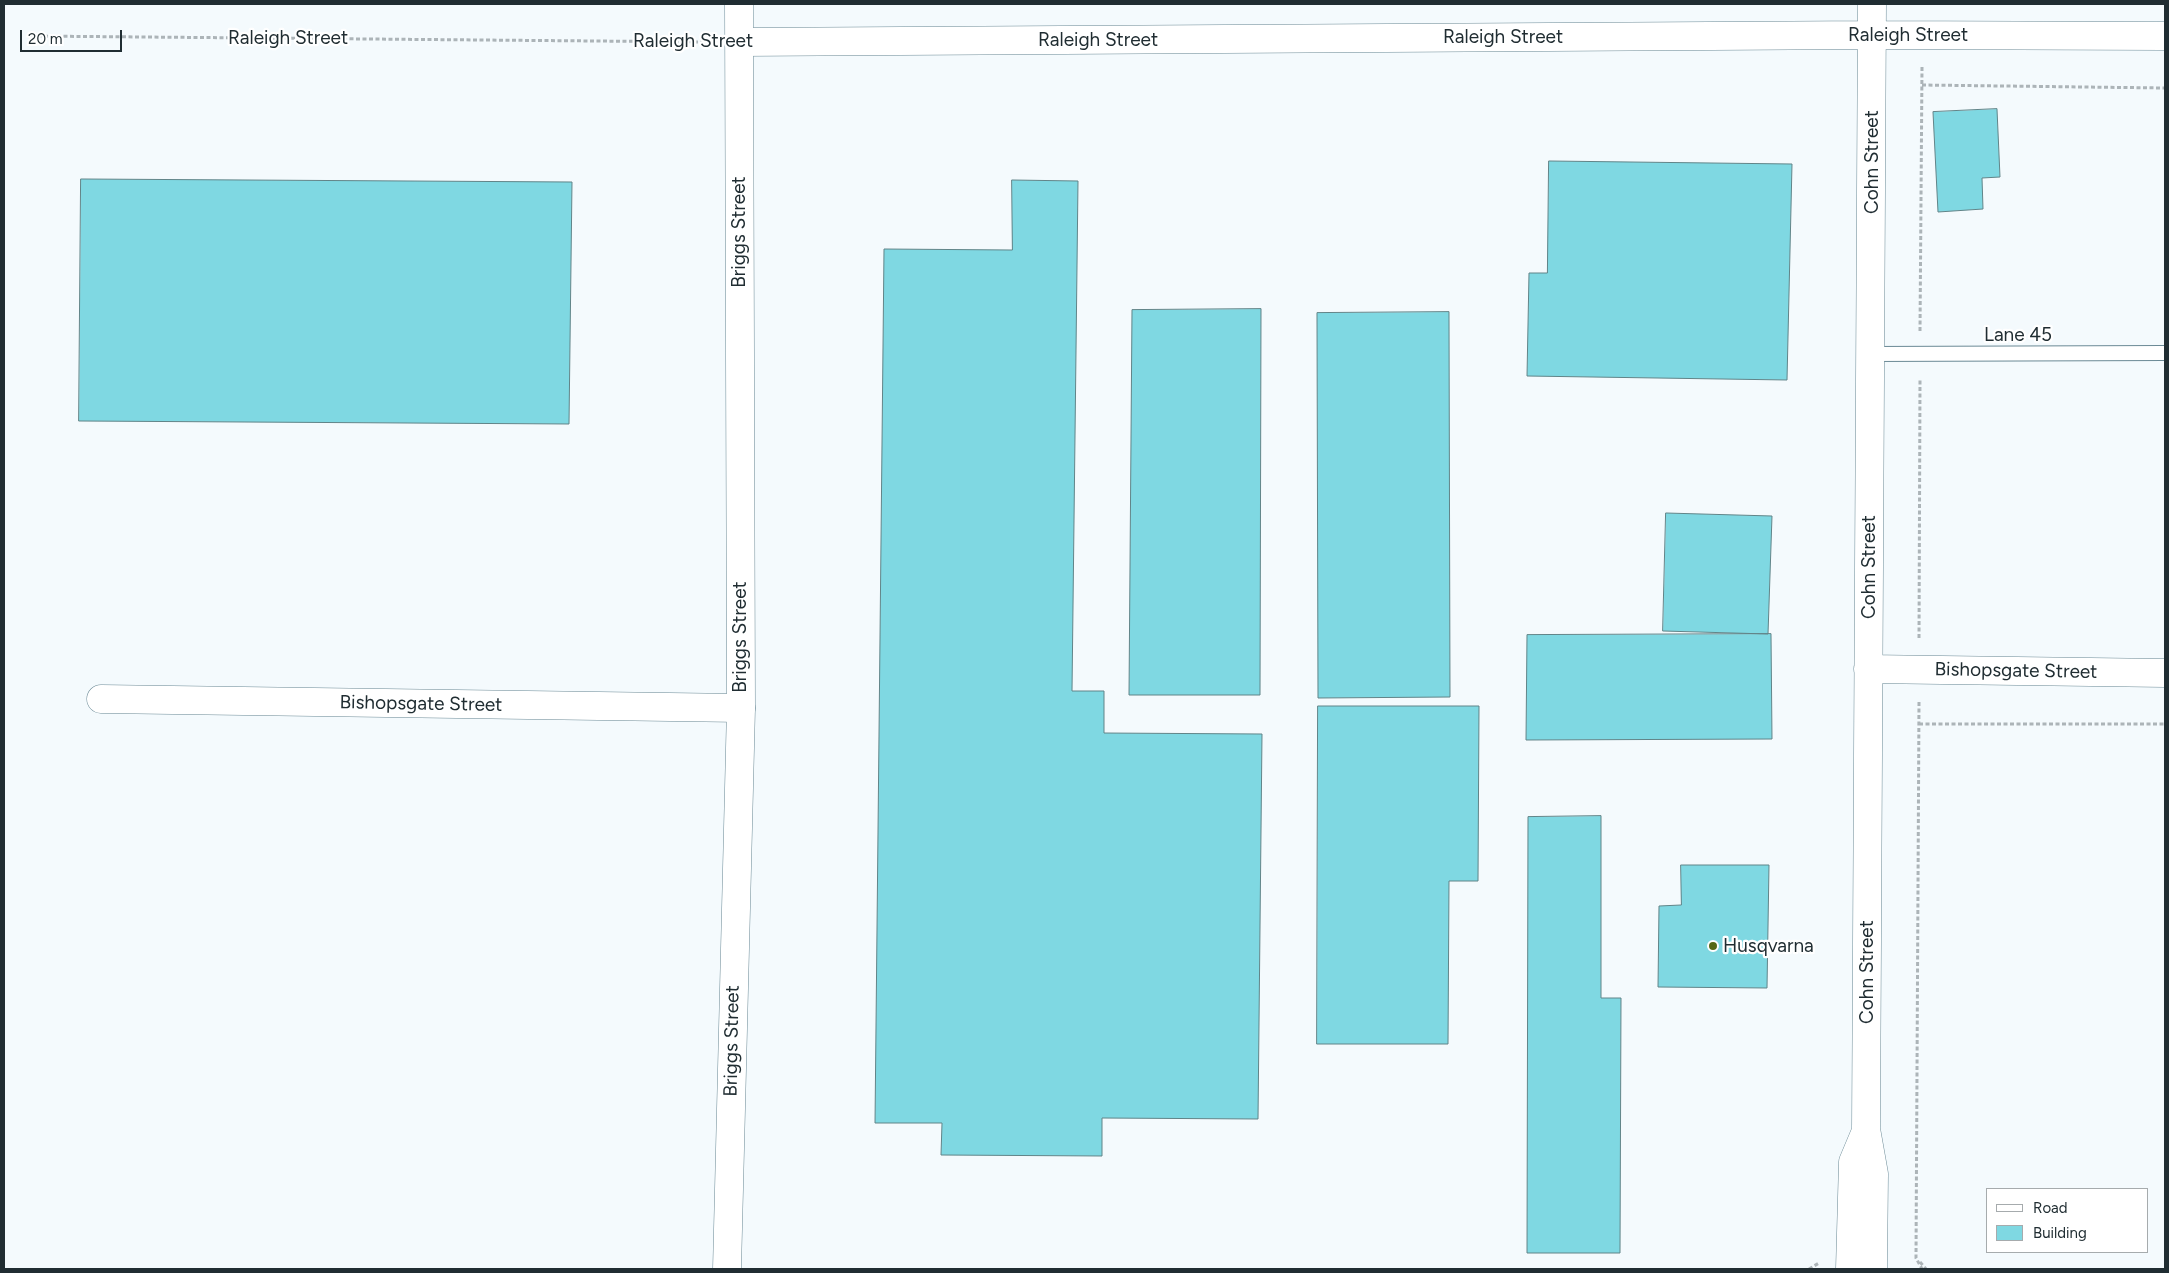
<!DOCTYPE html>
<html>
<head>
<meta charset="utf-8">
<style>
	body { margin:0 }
	#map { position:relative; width:2169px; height:1273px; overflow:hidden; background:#f4fafd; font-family:Figtree,sans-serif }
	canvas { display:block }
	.frame { position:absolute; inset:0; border:5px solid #202d32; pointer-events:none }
	.legend { position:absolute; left:1986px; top:1188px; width:162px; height:65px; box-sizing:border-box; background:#fff; border:1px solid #a6abad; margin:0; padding:6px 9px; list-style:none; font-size:15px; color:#202d32 }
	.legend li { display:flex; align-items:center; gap:10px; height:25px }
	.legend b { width:25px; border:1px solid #a6abad }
	.scale { position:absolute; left:20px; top:30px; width:102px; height:22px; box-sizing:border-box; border:2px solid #202d32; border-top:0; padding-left:6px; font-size:15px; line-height:18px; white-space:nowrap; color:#202d32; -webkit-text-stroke:4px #fff; paint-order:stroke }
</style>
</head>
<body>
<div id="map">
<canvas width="2169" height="1273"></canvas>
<div class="frame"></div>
<ul class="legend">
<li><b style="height:6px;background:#fff"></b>Road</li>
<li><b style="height:14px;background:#7fd8e2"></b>Building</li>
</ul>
<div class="scale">20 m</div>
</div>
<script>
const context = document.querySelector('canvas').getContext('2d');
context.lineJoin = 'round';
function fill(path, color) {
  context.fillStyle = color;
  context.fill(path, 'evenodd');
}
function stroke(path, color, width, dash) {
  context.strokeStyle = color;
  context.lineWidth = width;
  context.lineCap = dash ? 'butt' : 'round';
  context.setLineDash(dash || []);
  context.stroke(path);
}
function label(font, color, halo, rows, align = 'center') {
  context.font = font + ' Figtree,sans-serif';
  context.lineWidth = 4.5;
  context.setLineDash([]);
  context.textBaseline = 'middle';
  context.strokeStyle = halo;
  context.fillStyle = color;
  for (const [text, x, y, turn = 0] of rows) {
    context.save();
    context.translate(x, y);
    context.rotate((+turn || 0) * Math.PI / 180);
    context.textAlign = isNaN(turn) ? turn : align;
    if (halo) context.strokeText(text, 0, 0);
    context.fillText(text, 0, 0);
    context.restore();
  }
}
const building = new Path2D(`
	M1997 109 2000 177 1982 178 1983 209 1938 212 1933 112Z
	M1549 161 1792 164 1787 380 1527 376 1529 273H1547Z
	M81 179 572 182 569 424 79 421Z
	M1012 180 1078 181 1072 691H1104V733L1262 734 1258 1119 1102 1118V1156L941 1155 942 1123H875L884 249 1012 250Z
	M1261 309 1260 695H1129L1132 310Z
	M1449 312 1450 697 1318 698 1317 313Z
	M1666 513 1772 516 1768 634 1663 631Z
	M1771 634 1772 739 1526 740 1527 635Z
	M1318 706H1479L1478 881H1449L1448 1044H1317Z
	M1601 816V998H1621L1620 1253H1527L1528 817Z
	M1681 865H1769L1767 988 1658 987 1659 906 1681 905Z`);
const path = new Path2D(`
	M31 36 708 42
	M1922 85 2165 88
	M1920 331 1922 67
	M1919 638 1920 379
	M1919 702 1916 1258 1922 1269
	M1919 724H2165
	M1920 1262 1926 1269
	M1809 1269 1819 1263`);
const service = new Path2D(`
	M1870 354 2165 353`);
const minor = new Path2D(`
	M1872 4 1866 1129 1874 1174 1873 1269
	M739 42 1872 35 2165 36
	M1868 669 2165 673
	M101 699 741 708
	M1850 1269 1853 1162 1866 1131`);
const tertiary = new Path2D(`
	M727 1269 741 708 739 4`);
const markers = [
	[1713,946,5,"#556815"]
];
const streetNames = [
	["Raleigh Street",1908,35],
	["Raleigh Street",1503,37],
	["Raleigh Street",288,38],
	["Raleigh Street",1098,40],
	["Raleigh Street",693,41],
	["Cohn Street",1872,162,-90],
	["Briggs Street",739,232,-90],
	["Lane 45",2018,335],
	["Cohn Street",1869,567,-90],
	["Briggs Street",740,637,-90],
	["Bishopsgate Street",2016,671,1],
	["Bishopsgate Street",421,704,1],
	["Cohn Street",1867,972,-90],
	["Briggs Street",732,1041,-89]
];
const poiNames = [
	["Husqvarna",1723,946]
];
fill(building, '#7fd8e2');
stroke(building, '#618488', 1);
stroke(service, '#6a8995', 16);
stroke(minor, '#6a8995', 29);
stroke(tertiary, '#6a8995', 29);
stroke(path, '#acb4b8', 3, [4, 2.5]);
stroke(service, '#fff', 14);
stroke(minor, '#fff', 28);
stroke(tertiary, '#fff', 28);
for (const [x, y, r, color] of markers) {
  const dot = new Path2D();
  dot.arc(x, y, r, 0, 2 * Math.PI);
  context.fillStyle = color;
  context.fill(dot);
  stroke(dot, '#fff', 2);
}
label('19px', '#202d32', '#fff', streetNames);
label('19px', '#202d32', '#fff', poiNames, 'left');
</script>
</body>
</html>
